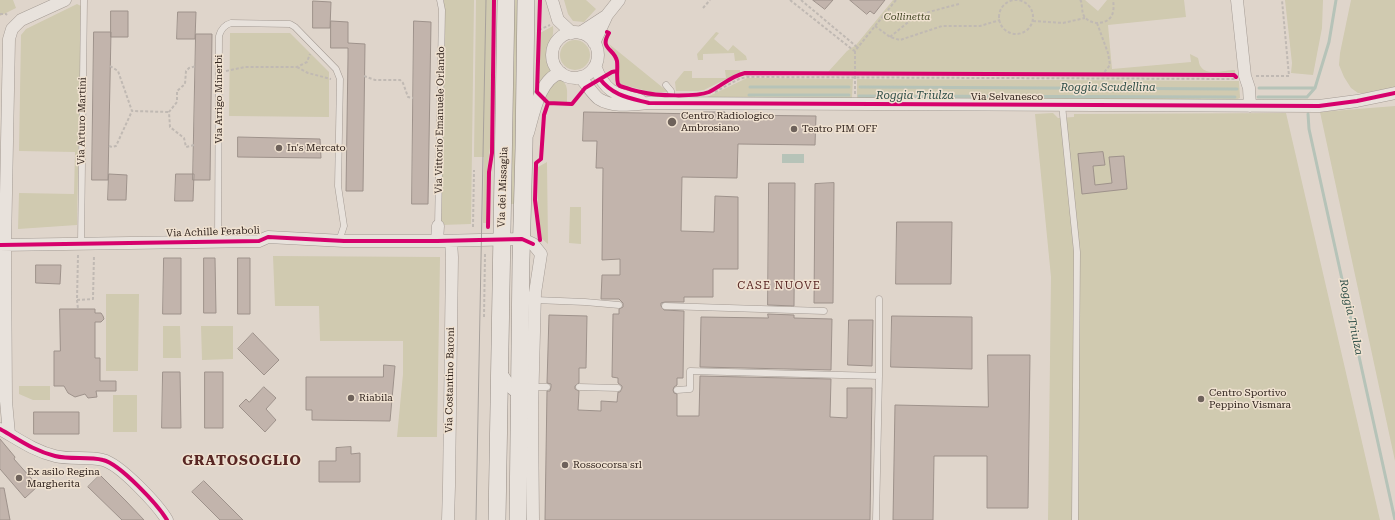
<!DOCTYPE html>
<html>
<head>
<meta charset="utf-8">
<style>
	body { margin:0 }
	canvas { display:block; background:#dfd5cb }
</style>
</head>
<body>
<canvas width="1395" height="520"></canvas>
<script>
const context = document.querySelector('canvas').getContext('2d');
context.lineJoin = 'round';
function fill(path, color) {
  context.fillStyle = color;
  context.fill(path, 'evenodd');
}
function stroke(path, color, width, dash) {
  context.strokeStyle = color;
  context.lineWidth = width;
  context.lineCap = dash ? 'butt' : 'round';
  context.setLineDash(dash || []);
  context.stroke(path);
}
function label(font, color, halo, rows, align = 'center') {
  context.font = font + ' "Roboto Serif",serif';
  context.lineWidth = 3;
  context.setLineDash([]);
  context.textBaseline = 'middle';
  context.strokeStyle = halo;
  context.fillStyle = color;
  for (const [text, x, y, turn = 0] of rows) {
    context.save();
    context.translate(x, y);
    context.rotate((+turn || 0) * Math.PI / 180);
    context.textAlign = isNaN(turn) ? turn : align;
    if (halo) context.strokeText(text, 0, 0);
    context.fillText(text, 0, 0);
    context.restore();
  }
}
const green = new Path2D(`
	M0 0H13L16 8 0 16Z
	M444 0H474L471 224 441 225Z
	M476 0H492L490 147 487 171 486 223H483L484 157H474Z
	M514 0H521L518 204H511Z
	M564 0H586L596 9 584 22 573 21 568 14Z
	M893 0H1085L1098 11 1107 0H1184L1186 17 1108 25 1112 69 1191 62 1190 54 1198 58C1199 61 1199 65 1201 67 1207 76 1226 70 1235 70V74L828 72 847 51 856 45Z
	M1285 0H1323L1322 28 1313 75 1291 73 1292 63Z
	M1351 0H1395V88L1367 93H1358L1351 88 1344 77 1339 65 1340 53Z
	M77 4 81 6 77 225 18 229 19 193 74 194 75 152 19 151 21 35 26 29Z
	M553 26C554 34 552 38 549 45 545 54 548 62 552 70L539 90 540 33Z
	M716 32 719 33 714 39 728 51 733 45 746 56 747 60 735 61 734 53 703 54V60H698L697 54Z
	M230 33H290L329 72V117L229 116Z
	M560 55a15 15 0 1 1 30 0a15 15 0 1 1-30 0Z
	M609 44 667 91V92H651L620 84 619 79V59Z
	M725 70H740V72L704 90 698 91H676L675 82 684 71H692V78H726Z
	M747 78 853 79 852 98H705Z
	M560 79C569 84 567 93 567 102L552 103 544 96 548 89Z
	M857 79 1239 81 1240 98 1235 100 857 98Z
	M1395 106V461L1320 112Z
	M1053 113 1058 118 1074 117V114L1286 113 1380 520H1048L1051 277 1035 114Z
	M547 162 548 244 541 238 538 203V167Z
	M570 207H581V244L569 243Z
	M273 256 440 257 437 437H397L403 374V341H320L319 306H275Z
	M106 294H139L138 371H106Z
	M163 326H180L181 358H163Z
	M201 326H233V359L202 360Z
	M19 386H50V400H33L19 394Z
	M113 395H137V432H113Z`);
const water = new Path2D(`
	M782 154H804V163H782Z`);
const stream = new Path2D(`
	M750 87H849
	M860 87 1237 89
	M1259 88H1315
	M749 95H849
	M859 96 1235 97
	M1258 97H1307L1315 88 1329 42 1336 0
	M1308 114 1309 129 1395 520`);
const building = new Path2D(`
	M813 0H833L825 9Z
	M850 0H885L874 14 870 11 867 14Z
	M313 1 331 2 330 28H313Z
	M111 11H128V37H111Z
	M178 12H196L195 39H177Z
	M331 21 348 22V43L365 44 363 191H346L348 57V48H331Z
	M414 21 431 22 428 204H412Z
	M94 32H111L108 180H92Z
	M196 34H212L210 180H193Z
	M584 112 703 114V112H725V115L816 116 815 145 738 144 737 178 682 177 681 231 714 232 715 196 738 197V269H713V297H684V302H665L661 303V306L664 310 684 311 683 378H677V385L674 387 673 390 674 393 677 394V416H699L700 376 831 379 830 417 847 418V388H872L870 520H545L547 391H550L551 387V384L547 383 549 315 587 316 586 368H579V383L575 386V389L579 391 578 410 601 411V401L617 402 618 392H620L622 388V386L618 383V378L612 377 613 314H619V309L623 307V303L619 299H601L602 275H620V259L602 260 603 168H596L597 141H583Z
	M238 137 320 139 321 158 238 157Z
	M1103 152 1105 165 1093 166 1095 185 1112 183 1109 157 1124 156 1127 189 1082 194 1078 154Z
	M109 174 127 175 126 200H108Z
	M176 174H194L193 201H175Z
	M769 183H795L794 306 768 305Z
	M834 183 833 303H814L815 184Z
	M897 222H952L951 284H896Z
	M164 258H181V314H163Z
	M204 258H215L216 313H204Z
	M238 258H250V314H238Z
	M36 265H61L60 284 36 283Z
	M60 309H95V313H101L103 316 104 319 101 322H95V358H100V381H116V391H96L97 397 88 398 85 394 75 397 68 393 64 386H54V351H60Z
	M768 314 794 315V318L832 319 831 370 700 367 701 317 768 318Z
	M892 316 972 317V369L891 367Z
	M849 320H873L872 366 848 365Z
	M253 333 279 360 264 375 238 349Z
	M988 355H1030L1028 508H987V456H934L933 520H893L895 405 988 407Z
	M384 365 395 366 390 421 312 420V410H306V377H383Z
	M163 372H180L181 428H162Z
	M205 372H223V428H205Z
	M264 387 276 398 266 409 276 420 265 432 239 406 246 399 249 402Z
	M34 412H79V434H34Z
	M0 439 15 457 14 459 38 486 25 498 0 469Z
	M351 447V454L360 453V482H319V461H336V448Z
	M100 475 126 501 144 520H122L88 487Z
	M204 481 243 520H220L192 492Z
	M0 488H4L10 520H0Z`);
const path = new Path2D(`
	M790 0 853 50 855 51 896 0
	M801 0 857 47
	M1080 0 1081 1C1082 5 1082 10 1083 14 1087 24 1103 26 1110 18 1114 14 1114 6 1113 0
	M999 17a17 17 0 1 1 34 0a17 17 0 1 1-34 0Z
	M703 8 710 0
	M0 14H6L7 15
	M1033 21 1063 23 1085 18
	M1097 23 1108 53 1110 65 1102 75
	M875 26 890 37 900 40 942 26H980L1000 20
	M539 30 550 25
	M890 37 912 19 921 14 959 4
	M110 66 118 71 132 111 169 112
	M297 67 308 73 331 79
	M226 71 245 67H297L307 62 310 54
	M364 76 375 80H400L403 83 408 97 413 98
	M1256 76H1289L1282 0
	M715 92 739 79 747 77 1235 79
	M855 94V51
	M194 145 186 147 184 138 170 127 169 112 177 102V91L185 84 186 71 189 68 196 66
	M109 146 112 147 116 146 132 111
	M473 227 474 170
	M78 255 77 300 78 309
	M77 300 93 299 94 255
	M484 317 485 254`);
const lane = new Path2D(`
	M666 85 671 91 672 103
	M1062 105 1077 252 1075 520
	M438 226 442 10 440 0
	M218 241 219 36C221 29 224 25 231 23L290 24 295 27 336 69 340 79 338 186 344 226 339 241
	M81 243 84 0
	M879 299V376
	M535 300 585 302 619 305
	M665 306 824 311
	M533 387H547
	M579 387 618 388
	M677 390 690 389V371L879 376 876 520`);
const street = new Path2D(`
	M552 0 558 20 572 33
	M1237 0 1245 76 1249 88 1250 106
	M552 55a23 23 0 1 1 46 0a23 23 0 1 1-46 0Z
	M580 33 606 16
	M594 43 607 15 619 0
	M595 66C605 92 614 94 640 100
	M580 77C585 82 594 96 599 99 613 108 634 104 649 103L1319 106 1357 101 1395 93
	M528 133C533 116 540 77 561 73
	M437 241 438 226
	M0 245 259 241 268 237 344 241H437L522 239 533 244 541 254 535 293 532 409 533 520
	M501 373C507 382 513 394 525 395
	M0 429C18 439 34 451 55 456 71 460 88 456 103 460 120 464 158 505 167 520
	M9 434 6 401 5 245 9 39 12 29 21 20 65 0
	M448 520 449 486 452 257 451 241`);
const secondary = new Path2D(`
	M497 520 506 0
	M518 520 521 260 524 148 526 0`);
const tram = new Path2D(`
	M476 520 486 0`);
const cycleway = new Path2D(`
	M540 0 537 92 548 103 572 104 585 88 612 72 617 71
	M607 32 609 33C599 49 614 48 617 61 618 69 616 77 618 84L620 86C627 88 634 91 641 92 656 96 696 97 709 92 721 86 731 76 745 73L1234 75 1236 77
	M600 79C613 96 630 98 649 103L1319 106 1357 101 1395 93
	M488 227 489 172 492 153 494 0
	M540 240 535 200 536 166V163L541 159 544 115 548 103
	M0 245 259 241 268 237 344 241H437L522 239 533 244
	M0 429C18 439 34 451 55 456 71 460 88 456 103 460 120 464 158 505 167 520`);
const markers = [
	[672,122,5,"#6e625b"],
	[794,129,4,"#6e625b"],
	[279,148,4,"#6e625b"],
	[351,398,4,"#6e625b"],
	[1201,399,4,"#6e625b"],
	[565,465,4,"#6e625b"],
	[19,478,4,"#6e625b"]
];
const parkNames = [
	["Collinetta",907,17]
];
const streetNames = [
	["Via Selvanesco",1007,97],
	["Via Arrigo Minerbi",219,99,-90],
	["Via Vittorio Emanuele Orlando",440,120,-89],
	["Via Arturo Martini",82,121,-89],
	["Via dei Missaglia",503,187,-88],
	["Via Achille Feraboli",213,232,-2],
	["Via Costantino Baroni",450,380,-89]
];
const poiNames = [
	["Centro Radiologico",681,116],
	["Ambrosiano",681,128],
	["Teatro PIM OFF",802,129],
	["In's Mercato",287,148],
	["Centro Sportivo",1209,393],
	["Peppino Vismara",1209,405],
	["Riabila",359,398],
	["Rossocorsa srl",573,465],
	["Ex asilo Regina",27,472],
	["Margherita",27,484]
];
const waterNames = [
	["Roggia Scudellina",1108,88],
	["Roggia Triulza",915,96],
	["Roggia Triulza",1351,317,78]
];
const neighbourhoodNames = [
	["CASE NUOVE",779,286]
];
const districtNames = [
	["GRATOSOGLIO",242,461]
];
fill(green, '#d0cab0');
fill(water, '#b6c3b8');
stroke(stream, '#b6c3b8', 3);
fill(building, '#c2b4ac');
stroke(building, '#9e928b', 1);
stroke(lane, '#a49b94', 7);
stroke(street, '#a49b94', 13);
stroke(secondary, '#948b84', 18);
stroke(path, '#c0b9b3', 2, [3, 2]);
stroke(lane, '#e8e2dc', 6);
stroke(street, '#e8e2dc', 12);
stroke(secondary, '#e8e2dc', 17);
stroke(tram, '#a7a19c', 1);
stroke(cycleway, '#d6006c', 4);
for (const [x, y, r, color] of markers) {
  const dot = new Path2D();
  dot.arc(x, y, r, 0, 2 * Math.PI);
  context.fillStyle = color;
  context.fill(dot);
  stroke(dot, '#f0e2d1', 1.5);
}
label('italic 10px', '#474a28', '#f0e2d1', parkNames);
label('10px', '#31241e', '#f0e2d1', streetNames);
label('10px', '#31241e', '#f0e2d1', poiNames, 'left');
label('italic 11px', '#2f4f48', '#f0e2d1', waterNames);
context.letterSpacing = '1px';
label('11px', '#582623', '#f0e2d1', neighbourhoodNames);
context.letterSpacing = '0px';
context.letterSpacing = '1px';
label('bold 14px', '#582623', '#f0e2d1', districtNames);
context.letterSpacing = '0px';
</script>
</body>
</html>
